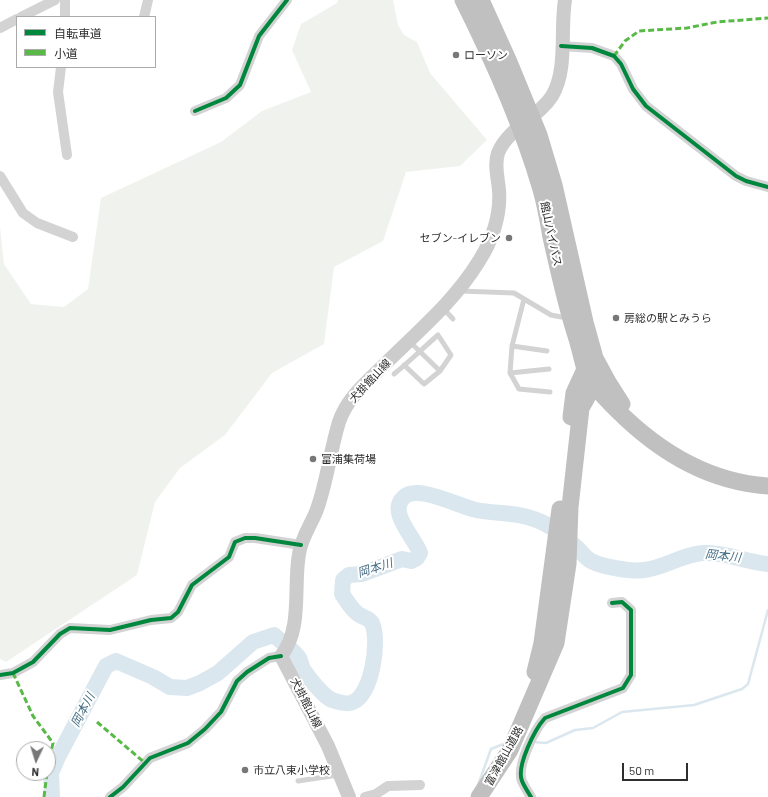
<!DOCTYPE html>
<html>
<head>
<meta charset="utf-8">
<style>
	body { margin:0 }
	#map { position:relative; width:768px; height:797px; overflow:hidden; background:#fff; font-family:Barlow,"Noto Sans JP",sans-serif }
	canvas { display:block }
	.legend { position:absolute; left:16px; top:16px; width:140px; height:52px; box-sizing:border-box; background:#fff; border:1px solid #ababab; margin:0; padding:5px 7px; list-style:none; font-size:12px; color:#2e2e2e }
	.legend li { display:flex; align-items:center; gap:8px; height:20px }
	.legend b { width:20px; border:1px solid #ababab }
	.north { position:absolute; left:16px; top:741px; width:40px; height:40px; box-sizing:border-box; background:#fff; border:1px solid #ababab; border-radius:50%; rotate:184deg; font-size:11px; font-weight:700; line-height:16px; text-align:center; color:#2e2e2e }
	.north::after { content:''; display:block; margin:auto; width:14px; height:18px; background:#777; clip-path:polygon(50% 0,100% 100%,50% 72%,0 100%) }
	.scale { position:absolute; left:622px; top:763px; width:66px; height:18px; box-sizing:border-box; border:2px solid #2e2e2e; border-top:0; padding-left:5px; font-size:12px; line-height:14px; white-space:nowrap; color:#2e2e2e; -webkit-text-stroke:3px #fff; paint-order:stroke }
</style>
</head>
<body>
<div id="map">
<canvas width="768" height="797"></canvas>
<ul class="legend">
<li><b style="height:5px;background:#00873e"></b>自転車道</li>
<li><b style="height:5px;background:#58b947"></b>小道</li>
</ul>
<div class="north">N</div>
<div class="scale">50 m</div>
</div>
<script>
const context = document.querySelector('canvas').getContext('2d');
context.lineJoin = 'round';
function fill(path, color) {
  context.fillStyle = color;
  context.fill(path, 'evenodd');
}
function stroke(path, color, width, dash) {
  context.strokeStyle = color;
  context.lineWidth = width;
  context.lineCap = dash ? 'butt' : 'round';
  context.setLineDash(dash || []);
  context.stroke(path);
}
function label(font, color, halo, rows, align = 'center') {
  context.font = font + ' Barlow,"Noto Sans JP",sans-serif';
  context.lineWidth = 4;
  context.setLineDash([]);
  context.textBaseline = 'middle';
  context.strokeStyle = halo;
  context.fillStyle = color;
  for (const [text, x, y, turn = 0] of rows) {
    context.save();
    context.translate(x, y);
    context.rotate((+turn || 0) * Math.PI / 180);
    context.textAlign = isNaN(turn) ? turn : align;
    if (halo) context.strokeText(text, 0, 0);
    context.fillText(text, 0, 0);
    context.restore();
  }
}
const green = new Path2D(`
	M338 0H393L398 25 404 35 417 42 430 73 487 140 460 166 406 172 383 241 334 267 324 344 272 373 225 435 180 468 155 502 137 575 6 662 0 659V227L4 264 31 304 64 307 88 289 101 198 221 142 262 111 311 92 292 50 301 24 337 3Z`);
const stream = new Path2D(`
	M533 742 546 743 575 730 593 728 622 712 694 705 742 689 748 684 768 610
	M478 785 491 749 506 743`);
const river = new Path2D(`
	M52 797 51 773 58 757 106 666 116 661 153 677 170 687 187 688 200 683 218 673 253 642 274 635C281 642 293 649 299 658 301 661 301 666 303 669 308 677 324 697 332 700 338 702 348 705 353 702 372 694 380 641 372 623 369 618 364 618 360 615 353 612 347 601 342 594L343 580 349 575 362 574 402 559 411 561 417 558 420 553C415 538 387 512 404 497 418 484 460 507 476 510 497 514 519 512 539 521 552 526 565 537 576 547 582 552 584 557 591 561 603 567 632 572 644 570 664 568 683 554 703 553 726 552 746 562 768 564`);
const lane = new Path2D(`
	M461 291 514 293 551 315 567 318
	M524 299 512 346 547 351
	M443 308 453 319
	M512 346 510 373 549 369
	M404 365 424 384 440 371
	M510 373 519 389 550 392
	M394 374C409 362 423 348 438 335L451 355 440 371 410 342
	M298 781 338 775`);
const street = new Path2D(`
	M21 17 55 0
	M65 17V0
	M144 17 148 0
	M0 28 17 19
	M561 46 592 48 614 56 621 64 633 89 646 106 736 176 746 181 768 187
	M61 67 58 92 67 155
	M195 111 226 98 240 85 259 36 287 0
	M0 176 23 213 37 223 73 237
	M0 675 13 673 33 662 60 634 70 628 110 630 151 620 171 618 178 612 192 585 229 557 235 542 245 538H255L301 545
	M110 797 123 787 150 758 188 743 205 729 221 712 237 681 247 672 269 658 281 656
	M365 797 376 794 388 786 420 785
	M531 797C528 792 524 786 522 781 516 766 535 729 545 718L623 688 631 675V610L622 602 612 603`);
const secondary = new Path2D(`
	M349 797 328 746 281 656C303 628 293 587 299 554 301 539 310 526 316 512 327 483 330 451 339 422 347 398 366 383 383 366 416 333 454 302 479 261 492 241 501 215 499 190 498 178 494 165 498 153 508 128 538 118 552 96 568 70 560 29 565 0`);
const highway = new Path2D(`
	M463 0C493 60 521 122 540 186 545 202 548 220 551 237 559 272 566 306 577 339 580 349 582 359 585 369 592 385 605 398 617 410 659 452 708 482 768 486
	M481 0 509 62 539 135 554 185 585 322 595 358 608 382 622 404
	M571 417 574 393 585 369
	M535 672 542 643 560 509
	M479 797 510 750 556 643 568 564 570 507 581 408 599 376`);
const quiet = new Path2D(`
	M614 56 625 41 639 31 687 28 717 22 768 18
	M13 673 33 716 53 743 48 766
	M97 722 145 763
	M44 797 47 773`);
const cycleway = new Path2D(`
	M561 46 592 48 614 56 621 64 633 89 646 106 736 176 746 181 768 187
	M195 111 226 98 240 85 259 36 287 0
	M0 675 13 673 33 662 60 634 70 628 110 630 151 620 171 618 178 612 192 585 229 557 235 542 245 538H255L301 545
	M110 797 123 787 150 758 188 743 205 729 221 712 237 681 247 672 269 658 281 656
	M531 797C528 792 524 786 522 781 516 766 535 729 545 718L623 688 631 675V610L622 602 612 603`);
const markers = [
	[456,55,4,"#777"],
	[509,238,4,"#777"],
	[616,318,4,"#777"],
	[313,459,4,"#777"],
	[245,770,4,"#777"]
];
const poiNames = [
	["ローソン",464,55],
	["セブン-イレブン",501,238,"right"],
	["房総の駅とみうら",624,318],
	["富浦集荷場",321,459],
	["市立八束小学校",253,770]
];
const streetNames = [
	["館山バイパス",551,234,78],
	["犬掛館山線",370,381,-47],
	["犬掛館山線",306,703,63],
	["富津館山道路",504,756,-61]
];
const waterNames = [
	["岡本川",723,556,6],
	["岡本川",375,568,-18],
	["岡本川",83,710,-62]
];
fill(green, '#f0f3ed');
stroke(stream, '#dbe7ee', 2.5);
stroke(river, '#dbe7ee', 16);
stroke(lane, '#d3d3d3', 5);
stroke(street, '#d3d3d3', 10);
stroke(secondary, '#ccc', 14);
stroke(highway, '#c0c0c0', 17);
stroke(quiet, '#58b947', 3, [6, 3]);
stroke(cycleway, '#00873e', 4);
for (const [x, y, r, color] of markers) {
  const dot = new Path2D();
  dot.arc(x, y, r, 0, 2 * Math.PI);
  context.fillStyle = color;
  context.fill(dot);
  stroke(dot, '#fff', 1.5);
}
label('11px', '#2e2e2e', '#fff', poiNames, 'left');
label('11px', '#2e2e2e', '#fff', streetNames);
label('italic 12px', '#466e86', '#fff', waterNames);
</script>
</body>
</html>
